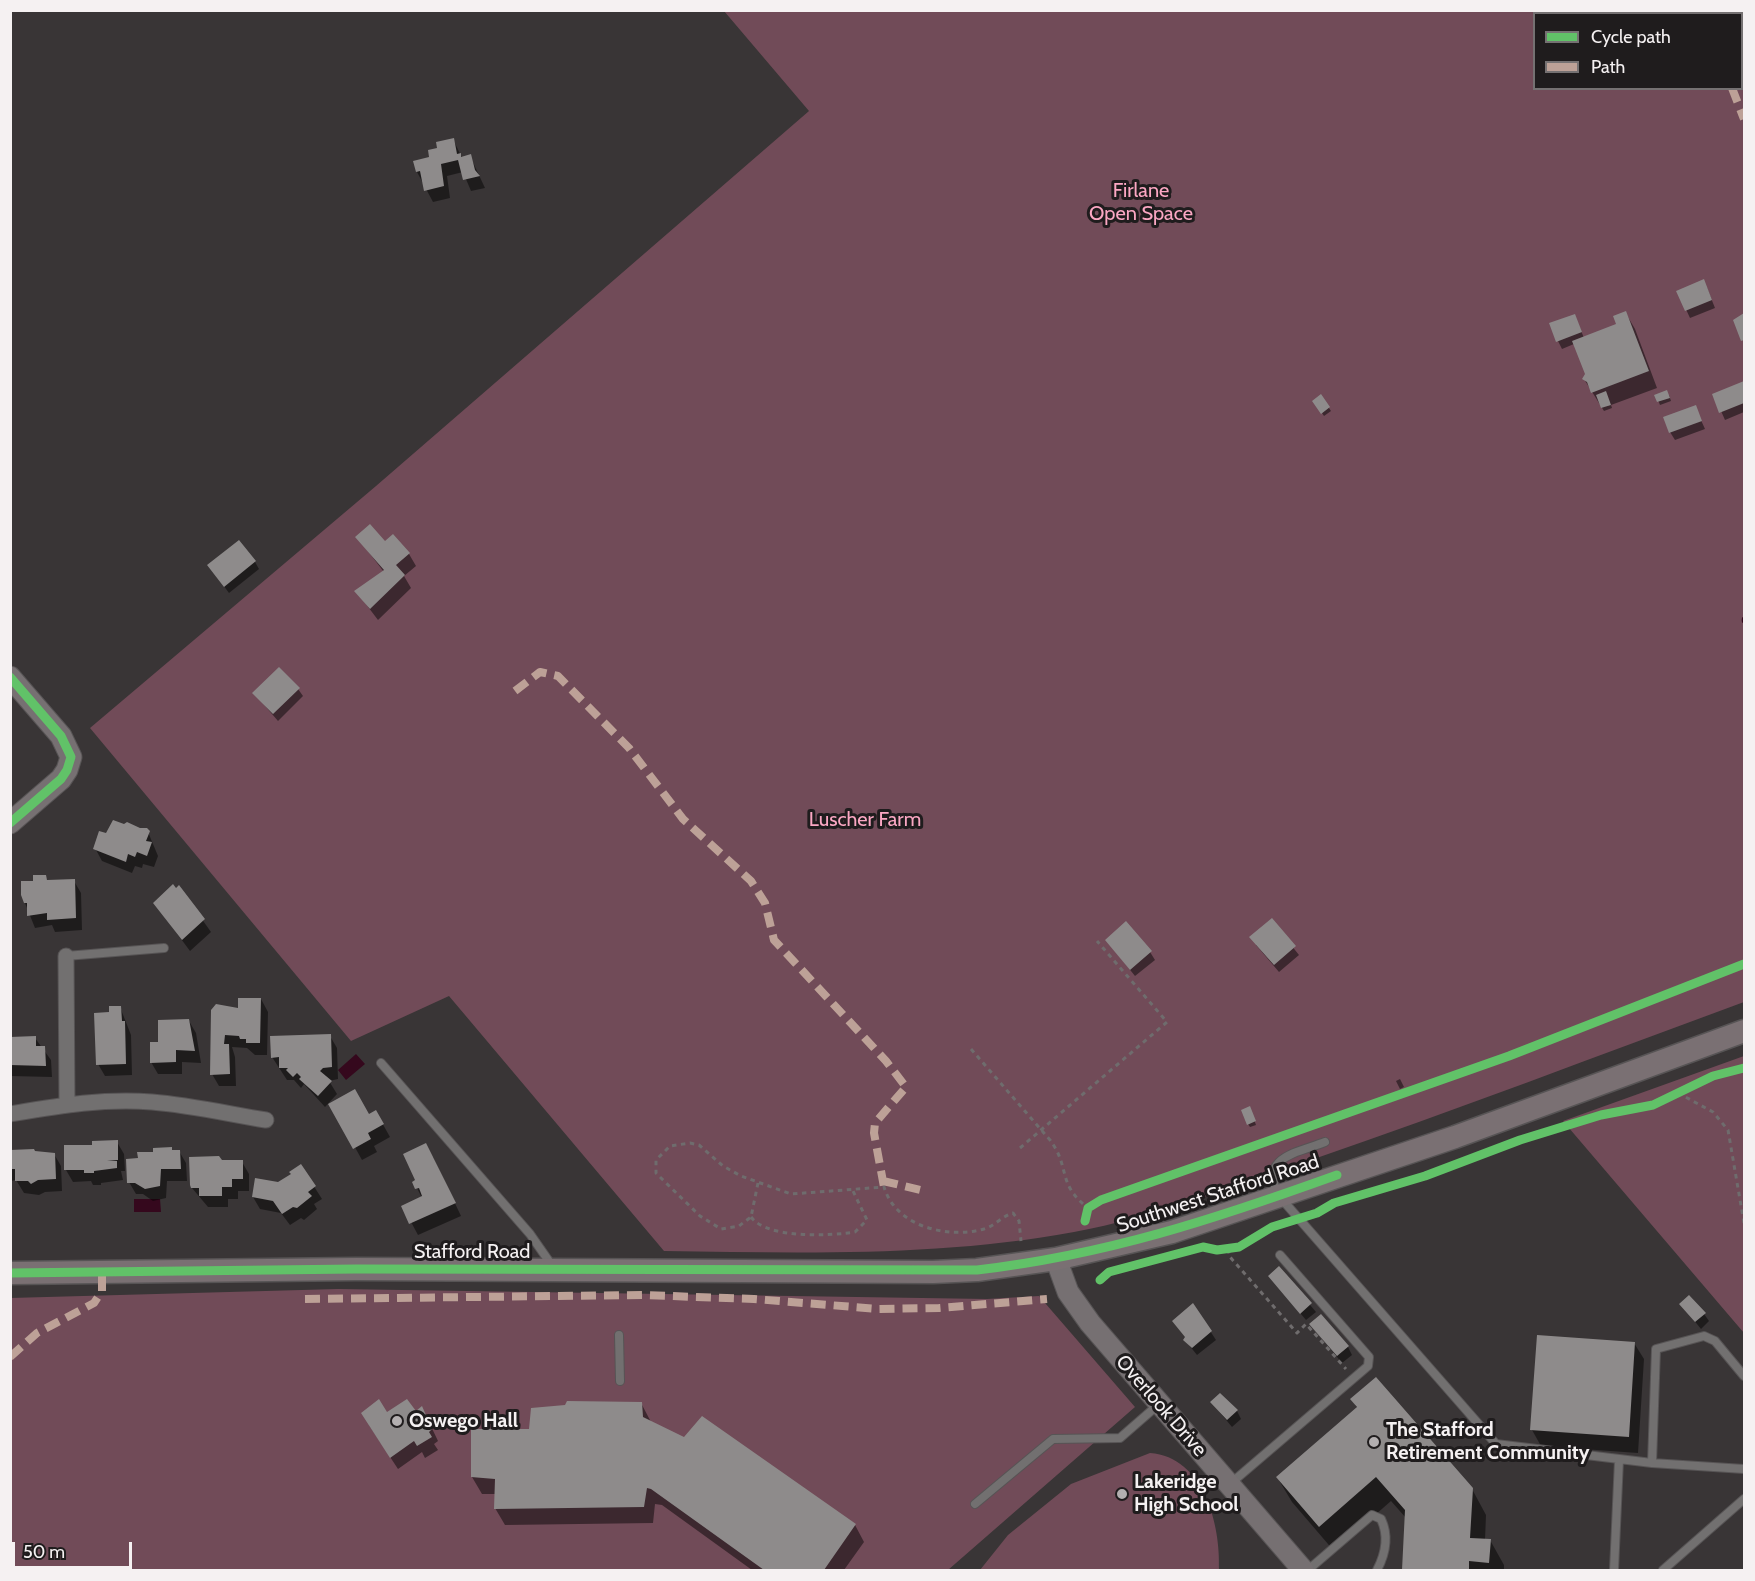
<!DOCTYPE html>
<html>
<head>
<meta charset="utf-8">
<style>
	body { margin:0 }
	#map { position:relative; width:1755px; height:1581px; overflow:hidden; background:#393536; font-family:Cabin,sans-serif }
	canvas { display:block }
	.frame { position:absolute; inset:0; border:12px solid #f5f1f2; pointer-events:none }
	.legend { position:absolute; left:1533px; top:12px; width:210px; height:78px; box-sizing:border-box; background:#1f1c1d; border:2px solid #757172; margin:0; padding:8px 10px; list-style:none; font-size:18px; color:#f5f1f2 }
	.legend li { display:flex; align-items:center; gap:12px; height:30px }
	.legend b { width:30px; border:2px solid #757172 }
	.scale { position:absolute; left:12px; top:1542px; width:120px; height:27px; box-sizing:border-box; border:3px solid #f5f1f2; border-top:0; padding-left:8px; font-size:18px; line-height:21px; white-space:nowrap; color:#f5f1f2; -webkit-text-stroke:4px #1f1c1d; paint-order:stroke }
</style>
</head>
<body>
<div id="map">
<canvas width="1755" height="1581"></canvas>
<div class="frame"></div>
<ul class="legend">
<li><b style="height:8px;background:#61c268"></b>Cycle path</li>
<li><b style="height:8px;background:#bda197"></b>Path</li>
</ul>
<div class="scale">50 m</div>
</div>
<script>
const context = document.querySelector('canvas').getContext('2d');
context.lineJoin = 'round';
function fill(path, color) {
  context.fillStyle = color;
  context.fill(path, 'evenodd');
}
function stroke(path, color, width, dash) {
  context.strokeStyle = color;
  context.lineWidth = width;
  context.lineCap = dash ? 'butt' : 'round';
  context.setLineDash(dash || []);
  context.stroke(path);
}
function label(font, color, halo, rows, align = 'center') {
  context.font = font + ' Cabin,sans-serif';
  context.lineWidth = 6;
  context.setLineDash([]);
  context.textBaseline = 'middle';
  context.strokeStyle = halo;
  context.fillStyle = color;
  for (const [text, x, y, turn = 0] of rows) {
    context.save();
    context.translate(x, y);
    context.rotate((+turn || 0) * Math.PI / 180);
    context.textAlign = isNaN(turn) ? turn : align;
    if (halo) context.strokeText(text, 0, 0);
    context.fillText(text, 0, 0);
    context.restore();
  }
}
const green = new Path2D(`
	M724 11H1726L1727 13 1534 14V88H1742V53L1744 61V1002C1600 1055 1456 1110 1311 1160 1233 1187 1155 1217 1074 1232 938 1257 801 1253 664 1251L449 996 351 1041 90 728 376 486 809 111Z
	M1744 1056V1333L1563 1121Z
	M338 1289 987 1299 1039 1296 1135 1407 948 1570H11L10 1298Z
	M1150 1453C1204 1457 1221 1525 1219 1570H980L1008 1535 1071 1484Z`);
const water = new Path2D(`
	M356 1054 365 1064 346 1080 338 1070Z
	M134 1199H160L161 1212H134Z`);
const shadow = new Path2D(`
	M453 139 462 158 470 156 485 188 471 191 463 172 447 176 450 198 433 202 417 172Z
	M1707 288 1715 308 1690 318 1678 292Z
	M1625 312 1635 329 1657 388 1611 405 1612 408 1604 411 1584 379 1586 374 1574 344 1562 349 1558 341 1575 316 1584 338 1618 325Z
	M1744 383V412L1725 420 1714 395Z
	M1656 395H1669L1671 401 1660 405Z
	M1321 396 1331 411 1324 416 1314 401Z
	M1695 407 1705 429 1675 440 1670 432Z
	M357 537 385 544 409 554 416 566 404 576 411 588 378 620 356 591 384 572Z
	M255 562 259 569 229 593 209 566Z
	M298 689 303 696 278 721 254 693Z
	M148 832 158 856 154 867 143 864 142 868 135 866 132 873 102 861 95 848Z
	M45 877 48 881H74L81 893 82 930 55 932 52 925 35 928 25 903Z
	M179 887 211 932 190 951 155 904Z
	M1271 920 1299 955 1279 972 1256 945Z
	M1107 941 1150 952 1155 960 1135 976Z
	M261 999 268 1012 267 1055H255L247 1048 232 1047 235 1057 236 1086H219L212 1074 213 1010H240Z
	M120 1007 131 1035 132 1075 105 1076 98 1064 111 1014Z
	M189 1021 196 1033 201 1063 182 1062V1074H158L151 1062 159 1043Z
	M330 1036 337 1048 338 1079 329 1081 337 1094 325 1107 304 1084 301 1088 294 1080H287L272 1057Z
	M35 1038 51 1060 52 1077 10 1076V1039Z
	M1400 1079 1404 1087 1400 1089 1396 1081Z
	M331 1104 368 1116 376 1112 390 1137 374 1146 377 1152 362 1160Z
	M1251 1111 1256 1125 1250 1127 1248 1124Z
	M117 1142 124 1154 125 1171H121L123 1180 101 1183V1185H93L91 1181 73 1182 66 1170 93 1146Z
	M171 1149 173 1152 179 1151 186 1163 187 1181H167L166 1198 153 1201 143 1194H136L129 1182 139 1160Z
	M10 1151 54 1154 61 1166 62 1191 45 1192 39 1195 24 1193 16 1180 11 1181Z
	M433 1157 461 1216 418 1235 403 1207 422 1198 417 1188Z
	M221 1162H242L249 1174V1191H238V1199H228V1207H208L192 1188Z
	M301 1166 322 1199 314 1204 317 1209 304 1220 301 1218 290 1225 281 1213 260 1209 253 1197 293 1175Z
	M1279 1268 1316 1312 1306 1320 1270 1277Z
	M1681 1304 1704 1314 1709 1321 1701 1329Z
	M1193 1305 1216 1340 1197 1355 1185 1340Z
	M1311 1325 1348 1347 1352 1355 1342 1363Z
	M1634 1343 1644 1359 1638 1453 1541 1446 1532 1430Z
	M1352 1399 1472 1489 1486 1515 1485 1540H1490L1504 1565V1570H1403L1406 1518 1391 1501 1334 1551 1292 1502 1277 1477 1357 1408Z
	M641 1403 651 1422 855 1525 864 1542 844 1570H752L662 1505 655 1504 653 1523 505 1525 495 1508 496 1494H482L472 1477V1431H531Z
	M1212 1403 1237 1411 1241 1419 1232 1427Z
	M415 1413 428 1420 438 1441 434 1444 438 1450 425 1458 422 1452 398 1469 369 1425 387 1415Z`);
const stream = new Path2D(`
	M1744 621V619`);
const building = new Path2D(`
	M454 138 457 154 461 153V157L471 154 475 170 480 176 463 180 458 160 441 164 444 186 424 191 420 171 416 172 413 161 429 157 428 150 437 148 436 142Z
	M1704 279 1712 300 1685 311 1676 291Z
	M1626 311 1649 371 1591 393 1587 382 1582 379 1585 374 1572 341 1616 324 1613 316Z
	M1744 313V340L1741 341 1733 320Z
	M1575 314 1582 332 1556 342 1549 323Z
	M1744 381V403L1719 413 1712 394Z
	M1667 390 1670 398 1657 402 1654 395Z
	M1606 391 1611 405 1601 408 1596 395Z
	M1321 394 1330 407 1321 414 1312 401Z
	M1696 405 1702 421 1669 433 1663 417Z
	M370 524 385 541 393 534 410 553 396 565 405 575 370 609 354 591 384 570 355 537Z
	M239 540 256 561 224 587 207 565Z
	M279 667 300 688 273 714 252 693Z
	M113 820 124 824 127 822 140 828H147L150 831 146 841 152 842 147 856 137 852 135 857 128 854 126 862 93 849 99 831 106 833Z
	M33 875H46L47 880 75 879 76 918 47 920V913L27 916V903H24L21 895V881H33Z
	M173 884 176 888 179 885 205 919 182 940 153 903Z
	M1272 918 1296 946 1274 965 1249 937Z
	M1126 921 1152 951 1130 970 1105 940Z
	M238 998H261L260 1043H246V1039H240L239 1036 225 1035 224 1044H229L230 1074 210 1075 211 1010 216 1004 238 1008Z
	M109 1006H121L122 1021H125L126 1064 96 1065 94 1013 109 1012Z
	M189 1019 195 1051 176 1050V1062L150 1063V1042H158V1020Z
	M331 1034 332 1067 323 1068 320 1071 332 1081 318 1096 299 1079 301 1077 297 1073 293 1077 286 1070 288 1068H279V1057L271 1058 270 1036Z
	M36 1036V1046H45L46 1066 10 1065V1037Z
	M355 1089 369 1114 376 1110 384 1124 368 1133 371 1139 353 1149 328 1104Z
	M1250 1106 1256 1121 1247 1125 1241 1110Z
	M118 1140V1160H107L117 1161V1168L94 1171V1173H84V1170H64V1145H92V1141Z
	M426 1143 456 1203 409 1224 401 1206 422 1196 419 1188 415 1189 412 1182 415 1180 403 1154Z
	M172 1147V1150H180L181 1169H161L160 1186 145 1189 135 1183H127L126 1159 138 1158 137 1152H153V1148Z
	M34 1149 35 1151 55 1153 56 1179 38 1180 31 1184 28 1181H15V1169H10V1150Z
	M219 1156 222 1160H243V1179H232V1187H222V1196H199V1188H191L190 1185 189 1157Z
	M301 1164 316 1186 308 1192 312 1196 297 1208 293 1207 282 1214 273 1201 252 1197 255 1178 278 1182 291 1174 289 1172Z
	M1279 1266 1312 1303 1300 1314 1268 1276Z
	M1689 1295 1706 1313 1695 1322 1679 1304Z
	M1193 1303 1212 1331 1192 1348 1183 1340 1185 1337 1172 1321Z
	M1321 1314 1349 1346 1337 1356 1309 1324Z
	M1537 1335 1635 1342 1629 1437 1530 1430Z
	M1376 1377 1473 1488 1470 1538 1491 1539 1489 1563 1469 1561V1570H1402L1405 1510 1376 1477 1319 1527 1276 1477 1357 1407 1350 1399Z
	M1220 1393 1238 1410 1227 1420 1210 1402Z
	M379 1399 387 1412 407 1399 416 1411 422 1406 432 1429 429 1432 432 1437 417 1446 414 1441 390 1458 361 1413Z
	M567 1401 642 1402 643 1417 684 1437 702 1416 856 1524 824 1570H764L651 1489 647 1488 644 1507 494 1509 495 1479 471 1477V1429H529L531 1408 565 1405Z`);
const path = new Path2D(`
	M971 1049 1050 1140C1071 1168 1056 1183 1088 1208
	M1678 1093 1713 1112 1728 1130 1744 1223
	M1020 1148 1167 1022 1097 941
	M758 1183 751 1217 739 1226 721 1229 700 1216 661 1178 656 1173V1160L670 1146 690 1143 699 1145 723 1166 741 1176 791 1194 884 1187C896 1227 948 1239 984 1229 995 1226 1002 1216 1013 1213L1019 1221 1021 1241
	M751 1217C767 1239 830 1236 855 1232L867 1220 853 1191
	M1228 1249 1230 1257 1297 1333 1306 1324 1346 1369`);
const lane = new Path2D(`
	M66 956 164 948
	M381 1063 530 1234 553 1267
	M1325 1142C1297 1153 1258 1157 1279 1196L1496 1444 1652 1463 1656 1349 1704 1336 1715 1341 1744 1376
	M619 1335 620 1381
	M1652 1463 1744 1469
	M1230 1484 1368 1366 1369 1357 1280 1255
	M975 1504 1053 1439 1120 1438 1159 1404
	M1308 1570 1372 1515 1381 1519C1389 1536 1386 1553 1377 1570
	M1614 1570 1619 1460
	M1663 1570 1744 1499`);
const street = new Path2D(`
	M66 956 67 1104
	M10 1114C58 1106 104 1098 152 1102 190 1105 229 1114 266 1120`);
const secondary = new Path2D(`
	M10 677 61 736 71 757 67 770 61 779 10 823
	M1056 1259 1068 1292 1090 1323 1303 1570`);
const primary = new Path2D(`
	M10 1273 356 1269 933 1272 977 1270 1056 1259 1172 1232 1455 1137 1744 1031`);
const quiet = new Path2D(`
	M1703 10 1704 14
	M1732 88 1744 119
	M515 691 540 672 558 676 629 748 683 819 751 881 765 903 774 940 886 1061 906 1087 875 1123 874 1133 884 1187
	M883 1181 925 1191
	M305 1299 642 1295 754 1299 879 1309 939 1308 1047 1299
	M10 1357 37 1333 94 1303 102 1291V1272`);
const cycleway = new Path2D(`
	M10 677 61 736 71 757 67 770 61 779 10 823
	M1085 1221 1088 1208 1101 1200 1509 1056 1744 964
	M10 1273 356 1269 977 1270C1106 1255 1215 1219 1337 1175
	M1100 1280 1109 1272 1203 1247 1217 1250 1239 1247 1272 1227 1317 1213 1334 1203 1425 1176 1520 1140 1601 1115 1653 1105 1713 1076 1744 1068`);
const markers = [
	[397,1421,6,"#b3afb0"],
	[1374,1442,6,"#b3afb0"],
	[1122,1494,6,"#b3afb0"]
];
const parkNames = [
	["Firlane",1141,191],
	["Open Space",1141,214],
	["Luscher Farm",865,820]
];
const streetNames = [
	["Southwest Stafford Road",1218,1194,-18],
	["Stafford Road",472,1252],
	["Overlook Drive",1161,1406,49]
];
const poiNames = [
	["Oswego Hall",409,1421],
	["The Stafford",1386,1430],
	["Retirement Community",1386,1453],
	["Lakeridge",1134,1482],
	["High School",1134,1505]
];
fill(green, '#714b58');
fill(water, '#35081d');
fill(shadow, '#0007');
stroke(stream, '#35081d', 4.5);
fill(building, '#8e8b8b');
stroke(lane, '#575455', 10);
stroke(street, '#575455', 17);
stroke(secondary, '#575455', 23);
stroke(primary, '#575455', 25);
stroke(path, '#6f6c6d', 3, [4.5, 4.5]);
stroke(lane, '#727070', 8);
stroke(street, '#727070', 15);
stroke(secondary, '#767072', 21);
stroke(primary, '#7a7073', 22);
stroke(quiet, '#bda197', 8, [15, 8]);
stroke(cycleway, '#61c268', 9);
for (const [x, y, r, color] of markers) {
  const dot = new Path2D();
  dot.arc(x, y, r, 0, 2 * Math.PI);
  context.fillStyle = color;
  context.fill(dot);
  stroke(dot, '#1f1c1d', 2);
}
label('20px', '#fba7c3', '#1f1c1d', parkNames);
label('20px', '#f5f1f2', '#1f1c1d', streetNames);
label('bold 20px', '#f5f1f2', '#1f1c1d', poiNames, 'left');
</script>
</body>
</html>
